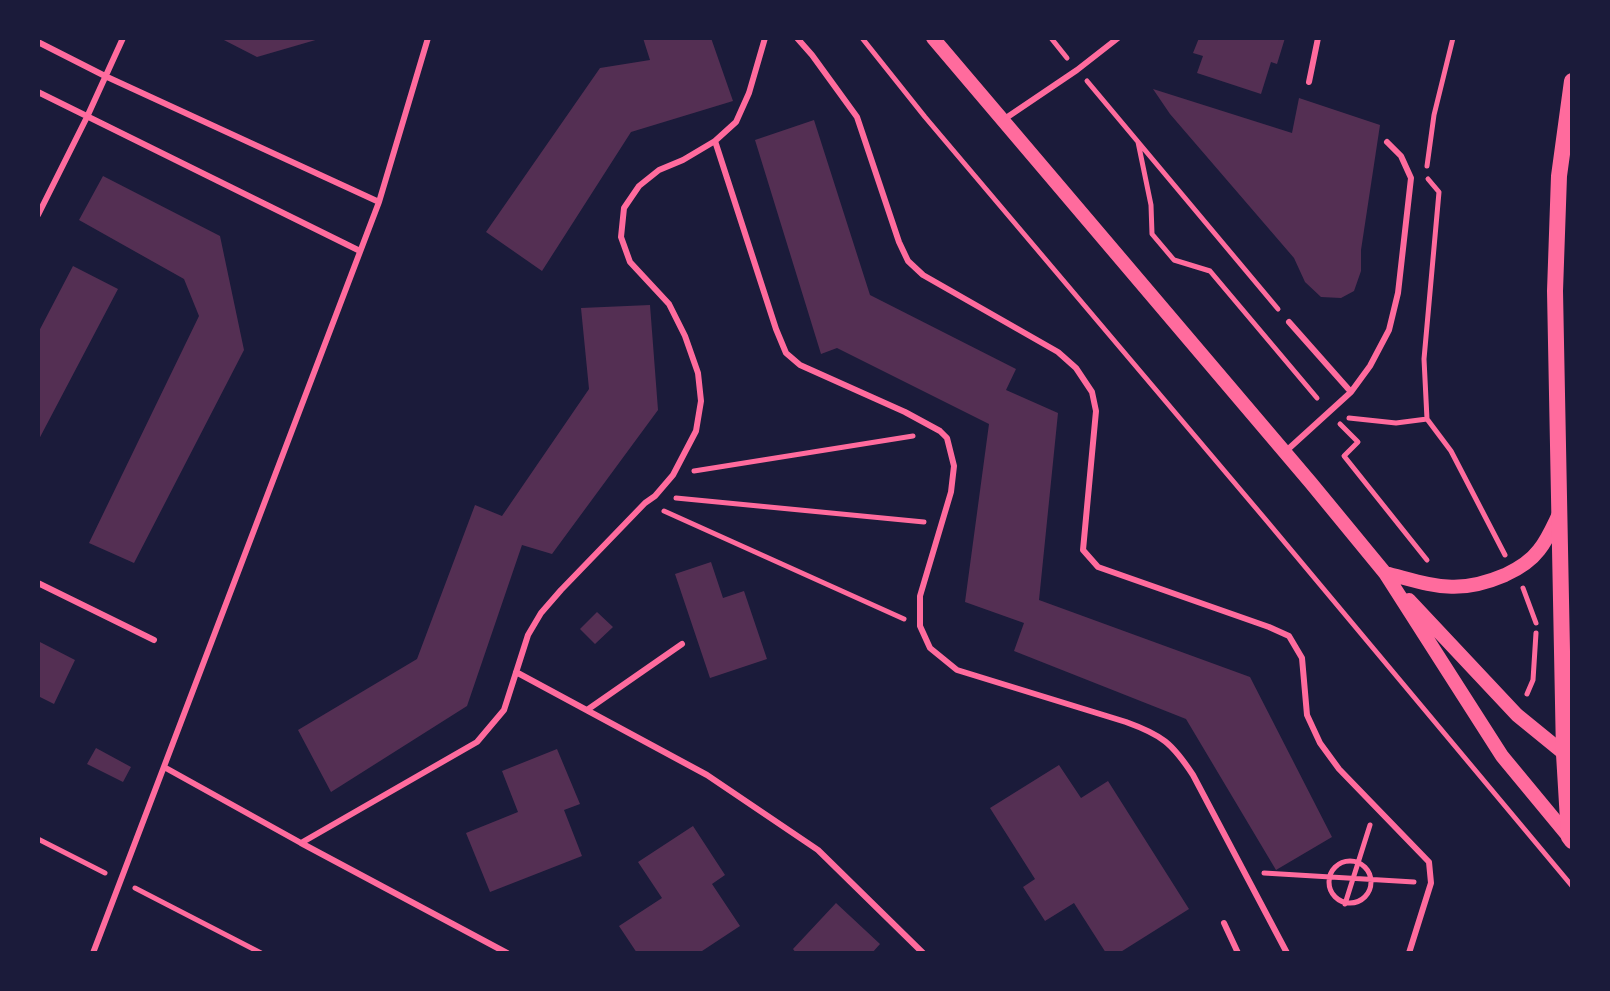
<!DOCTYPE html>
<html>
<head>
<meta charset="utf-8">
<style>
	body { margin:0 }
	#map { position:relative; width:1610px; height:991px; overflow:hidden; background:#1b1b3a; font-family:Lato,sans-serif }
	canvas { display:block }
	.frame { position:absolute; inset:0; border:40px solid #1b1b3a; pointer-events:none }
</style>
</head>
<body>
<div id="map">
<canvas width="1610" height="991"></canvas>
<div class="frame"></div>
</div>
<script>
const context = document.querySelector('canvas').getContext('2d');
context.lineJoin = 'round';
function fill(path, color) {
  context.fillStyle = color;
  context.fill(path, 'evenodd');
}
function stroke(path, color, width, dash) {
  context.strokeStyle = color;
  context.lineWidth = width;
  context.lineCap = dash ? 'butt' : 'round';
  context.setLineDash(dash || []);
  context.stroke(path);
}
const building = new Path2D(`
	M220 38H319V39L257 57Z
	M643 38H711L733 101 631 132 542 271 486 232 600 68 650 60Z
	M1199 38H1285L1277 64 1271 62 1261 94 1197 73 1203 56 1193 53Z
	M1153 89 1292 133 1299 98 1380 125 1361 250V271L1354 291 1341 298 1321 297 1305 282 1294 258 1170 114Z
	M814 120 870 295 1016 369 1006 390 1058 413 1039 600 1250 677 1332 837 1276 870 1186 719 1014 651 1024 623 965 602 989 424 837 348 821 354 755 140Z
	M103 176 220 236 244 350 134 563 89 543 199 316 184 279 79 220Z
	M73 266 118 289 38 441V333Z
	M650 305 658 410 552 554 522 545 467 706 331 792 298 730 417 659 475 505 502 516 589 389 581 308Z
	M711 562 723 598 744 591 767 659 710 678 675 574Z
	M597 612 613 627 595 644 580 629Z
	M38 641 75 660 54 704 38 696Z
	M96 748 131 767 123 782 87 764Z
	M557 749 580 804 564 810 582 856 490 892 466 833 518 812 502 771Z
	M1059 765 1081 798 1108 781 1189 909 1119 953H1106L1074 903 1045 921 1023 887 1035 879 990 808Z
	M693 826 725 875 712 884 740 926 699 953H637L619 926 662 898 638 862Z
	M836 903 880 944 872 953H796L793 949Z`);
const path = new Path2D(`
	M862 38 925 117 1266 520 1572 886
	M1051 38 1067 58
	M1087 81 1278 309
	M1138 142 1151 205 1152 234 1174 260 1210 271 1317 398
	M1427 166 1434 115 1453 38
	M1428 179 1439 192 1424 359 1427 419 1451 451 1505 555
	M1349 418 1396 423 1427 419
	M1340 424 1358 442 1344 456 1427 560
	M694 471 913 436
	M676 498 924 522
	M664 511 904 619
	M1523 588 1536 623
	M1527 694 1533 680 1536 633
	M38 839 105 873
	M1329 882a21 21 0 1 1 42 0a21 21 0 1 1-42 0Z
	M1264 873 1414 882
	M135 888 261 953
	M1345 904 1370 825`);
const service = new Path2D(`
	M797 38 812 55 857 117 899 242 908 261 923 275 1058 352 1076 368 1092 392 1096 411 1083 550 1098 567 1269 627 1289 636 1302 658 1307 715 1320 743 1339 769 1429 862 1431 883 1409 953
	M38 42 105 76 379 202
	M1309 82 1318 38
	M38 92 360 251
	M1003 120 1077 70 1118 38
	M715 141 776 329 786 353 800 365 905 412 940 431 947 438 954 466 951 492 920 596V626L930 648 957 670 1126 722C1162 735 1172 743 1193 775L1287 953
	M38 215 87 117 123 38
	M1289 322 1351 392
	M1285 452 1351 392 1370 366 1389 330 1398 293 1411 178 1401 156 1387 142
	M38 583 154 640
	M516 672 707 775 818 850 923 953
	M587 710 682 644
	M164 767 301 843 477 742 504 710 528 635 541 613 561 590 645 503 655 496 673 475 696 431 701 401 698 373 685 336 669 304 630 262 621 237 624 208 639 186 659 170 683 160 715 141 736 122 749 93 765 38
	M301 843 507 953
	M1224 923 1238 953
	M93 953 379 202 428 38`);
const tertiary = new Path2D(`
	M933 38 1311 483 1385 573 1502 756 1569 837
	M1385 573C1433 585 1456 596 1505 575 1518 569 1530 562 1539 550 1548 539 1554 524 1560 512
	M1409 600 1517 715 1571 759`);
const secondary = new Path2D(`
	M1572 81 1559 176 1555 291 1564 754 1569 837 1572 841`);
fill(building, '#542f53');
stroke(path, '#ff6b9d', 5);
stroke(service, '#ff6b9d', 6);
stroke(tertiary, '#ff6b9d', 14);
stroke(secondary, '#ff6b9d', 16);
</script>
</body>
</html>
